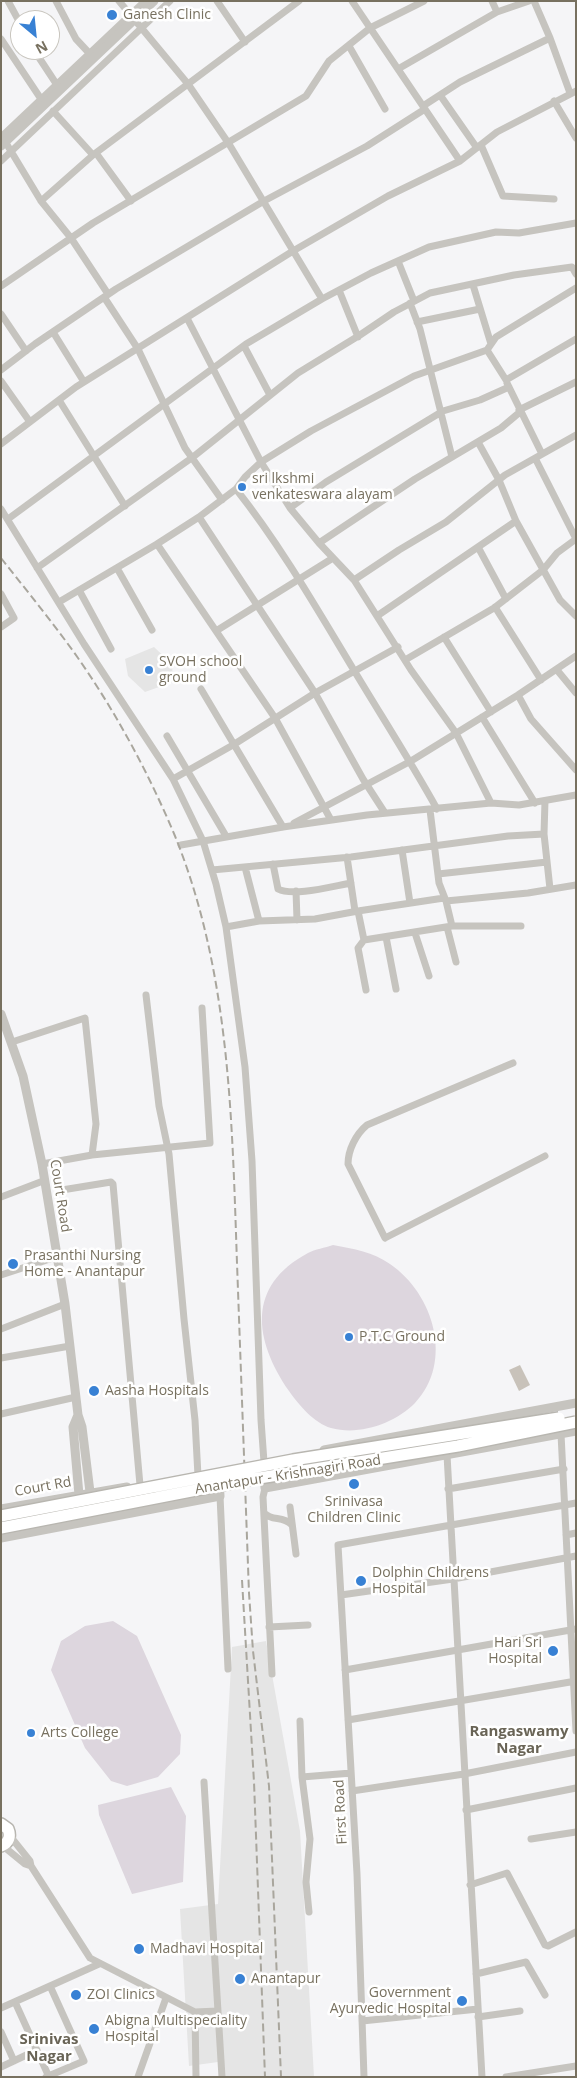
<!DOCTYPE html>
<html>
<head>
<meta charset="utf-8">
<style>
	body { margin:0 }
	#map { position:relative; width:577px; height:2078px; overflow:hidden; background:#f5f5f7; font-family:"Open Sans",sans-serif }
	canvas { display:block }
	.frame { position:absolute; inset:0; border:2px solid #787160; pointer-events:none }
	.north { position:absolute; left:10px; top:10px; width:50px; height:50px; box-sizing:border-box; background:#fff; border:1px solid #c9c6bf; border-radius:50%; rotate:152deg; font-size:14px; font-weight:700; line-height:20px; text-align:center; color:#787160 }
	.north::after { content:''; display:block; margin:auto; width:18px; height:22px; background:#3881d4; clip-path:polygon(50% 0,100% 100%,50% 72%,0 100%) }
</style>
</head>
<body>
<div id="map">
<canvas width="577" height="2078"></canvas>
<div class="frame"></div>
<div class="north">N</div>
</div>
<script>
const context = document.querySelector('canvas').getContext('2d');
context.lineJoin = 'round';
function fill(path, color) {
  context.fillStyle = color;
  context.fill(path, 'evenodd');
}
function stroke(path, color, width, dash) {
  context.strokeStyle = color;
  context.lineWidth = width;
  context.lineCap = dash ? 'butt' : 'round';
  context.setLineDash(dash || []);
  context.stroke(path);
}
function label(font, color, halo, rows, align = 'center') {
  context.font = font + ' "Open Sans",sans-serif';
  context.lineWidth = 5;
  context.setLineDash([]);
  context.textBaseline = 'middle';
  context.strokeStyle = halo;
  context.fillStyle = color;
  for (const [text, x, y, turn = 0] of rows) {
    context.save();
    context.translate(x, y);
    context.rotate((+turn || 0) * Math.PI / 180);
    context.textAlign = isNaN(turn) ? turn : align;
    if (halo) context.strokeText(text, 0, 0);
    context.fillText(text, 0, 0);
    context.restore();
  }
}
const built = new Path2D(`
	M154 647 172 664 173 682 145 692 128 676 125 659Z
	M266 1641 300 1831 314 2077H221L218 2062 189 2066 180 1909 218 1904 232 1647Z`);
const green = new Path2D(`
	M333 1245C354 1249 373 1252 390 1264 434 1294 454 1362 415 1403 395 1423 360 1436 331 1428 314 1423 299 1405 289 1391 254 1340 246 1286 308 1253 315 1249 325 1248 333 1245Z
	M113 1621 137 1636 181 1735 180 1754 158 1777 127 1786 111 1781 85 1748 51 1670 61 1641 85 1626Z
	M171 1787 186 1816 183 1882 132 1894 99 1815 98 1805Z`);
const water = new Path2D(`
	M520 1365 530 1385 519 1391 509 1370Z`);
const minor = new Path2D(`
	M8 1 20 23
	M56 1 76 39 90 54
	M119 1 188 84 229 144 322 299
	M217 1 245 42
	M352 1 460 161
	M492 1 497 12
	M534 1 550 38 570 93
	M1 39 41 99
	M349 46 385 109
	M34 50 57 85
	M398 69 497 12 529 1
	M440 95 477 148
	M554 101 576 138
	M423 106 460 82 550 38
	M53 111 93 155
	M1 137 145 1
	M3 138 41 201
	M481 145 503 196 554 199
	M96 153 131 201
	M1 161 170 1
	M398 261 414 301
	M473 285 491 344
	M1 286 93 223 306 96 329 61 370 28 424 1
	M339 290 358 337
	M108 294 71 238 41 201 93 155 299 1
	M104 297 138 349 185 448 222 500
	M410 303 420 329 452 457
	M1 314 26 351
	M187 318 261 462 290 508 319 543 354 580 411 670 456 733 491 803
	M417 322 480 309
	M53 332 84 382
	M244 346 270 395
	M487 350 506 380 576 339
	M1 370 35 344 116 289 264 201 367 146 425 109
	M1 381 30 422
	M507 383 542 454
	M59 400 125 506
	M519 410 576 382
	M478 442 499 480 516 521
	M1 444 76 387 293 251 388 196 460 161 497 132 576 91
	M535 458 576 539
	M236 489C281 546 317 609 355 672 382 717 411 762 437 809
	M290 508 326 482 443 411 480 400 509 387
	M1 509 84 644 173 779 203 841 216 884 226 927 245 1067 252 1161 261 1420 264 1462
	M199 517 315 693 363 779 385 813
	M8 519 246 344 322 299 371 273 429 247 496 232 519 233 576 223
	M319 543 415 479 501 428 520 412
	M157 544 275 718 331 820
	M478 547 506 599
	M37 568 193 457 298 373 360 335 394 312 430 293 514 275 572 267 576 274
	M117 568 152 630
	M354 580 399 550 446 522 505 475 576 435
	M79 590 111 649
	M1 594 14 618 1 627
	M59 602 157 544 199 517 236 489 245 477 261 462 311 431 414 376 487 350 496 337 576 288
	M495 607 541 680
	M377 616 516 521 560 600 576 616
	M216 631 333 558
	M444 637 491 712
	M405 660 494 608 543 570 557 553 576 539
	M557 670 576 693
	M201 689 283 827
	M518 695 531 719 576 770
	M482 717 535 803
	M167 736 226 836
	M173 779 233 745 315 693 398 647
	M430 810 439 883 446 901
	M294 823 411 761 518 695 576 656
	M544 834 550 889
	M181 845 283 827 367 815 491 803 519 805 576 795
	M402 850 410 903
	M347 857 355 911
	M273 864 278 889C293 897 333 886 351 883
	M245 867 259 921
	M212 870 351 857 508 836 544 834 545 801
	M438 874 547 862
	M296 891 297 920
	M358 911 444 898
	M452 926H521
	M226 927 259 921 315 919 358 911 364 940 452 926 446 901 528 893 576 885
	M447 927 456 962
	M415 933 429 976
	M386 937 396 989
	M364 940 358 948 366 990
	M146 995 159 1106 169 1154 184 1319 195 1420 198 1476
	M12 1042 85 1018 96 1124 92 1155
	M513 1063 367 1125C356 1134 348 1150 348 1164L385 1238 545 1156
	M42 1164 92 1155 210 1143 202 1008
	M62 1190 111 1182 113 1184 140 1485
	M1 1197 43 1181
	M1 1275 56 1257
	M1 1329 65 1304
	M1 1358 70 1346
	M1 1414 76 1397
	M561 1434 576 1731
	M447 1455 482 2077
	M265 1488 263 1497 272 1674
	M448 1489 564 1469
	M220 1496 228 1669
	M290 1507 296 1554
	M264 1513C273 1522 282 1515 292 1525
	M566 1535 576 1533
	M341 1595 453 1579 576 1556
	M269 1627 308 1625
	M345 1670 576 1629
	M348 1720 576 1681
	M300 1721 302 1777 310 1839 306 1882 309 1912
	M302 1777 351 1773
	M204 1782 222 2077
	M352 1791 464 1774 576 1752
	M466 1810 576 1788
	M10 1836 30 1861 31 1866 90 1958 195 2012 196 2077
	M531 1839 576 1832
	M3 1846 25 1864 31 1866
	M470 1885 507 1873 545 1945 548 1946 576 1932
	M476 1974 526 1962 545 1995
	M15 2002 49 2077
	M1 2008 99 1964
	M195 2012 218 2011
	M478 2017 520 2011
	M362 2021 478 2009
	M1 2032 14 2061
	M1 2067 37 2050
	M46 2077 84 2061 50 1986
	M138 2077 166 1998
	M364 2077 357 1874 338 1545 576 1503
	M506 2077 576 2066`);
const tertiary = new Path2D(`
	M1 1014 23 1076 42 1164 65 1304 78 1415 82 1427 90 1492
	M78 1415 73 1427 79 1495
	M324 1450 576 1403
	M264 1471 265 1488 576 1431
	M1 1509 127 1487
	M1 1538 220 1496 219 1480`);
const trunk = new Path2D(`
	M1 1824 8 1829C11 1836 9 1843 1 1846`);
const rail = new Path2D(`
	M1 558C27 591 54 624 78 658 117 714 149 774 175 836 230 972 232 1119 237 1263 241 1373 245 1483 249 1593L253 1651 269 1786 281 2077
	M242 1580 254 1782 265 2077`);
const tertiaryBridge = new Path2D(`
	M1 146 154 1`);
const trunkBridge = new Path2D(`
	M1 1516 293 1460 559 1418
	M1 1528 253 1479 458 1446 576 1422`);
const markers = [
	[112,15,6,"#3881d4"],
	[242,487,5,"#3881d4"],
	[149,670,5,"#3881d4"],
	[13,1264,6,"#3881d4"],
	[349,1337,5,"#3881d4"],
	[94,1391,6,"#3881d4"],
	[354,1484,6,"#3881d4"],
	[361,1581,6,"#3881d4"],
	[553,1651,6,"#3881d4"],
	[31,1733,5,"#3881d4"],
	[139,1949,6,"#3881d4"],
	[240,1979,6,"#3881d4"],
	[76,1995,6,"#3881d4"],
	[462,2001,6,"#3881d4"],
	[94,2029,6,"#3881d4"]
];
const poiNames = [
	["Ganesh Clinic",123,15],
	["sri lkshmi",252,479],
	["venkateswara alayam",252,495],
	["SVOH school",159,662],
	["ground",159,678],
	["Prasanthi Nursing",24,1256],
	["Home - Anantapur",24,1272],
	["P.T.C Ground",359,1337],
	["Aasha Hospitals",105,1391],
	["Srinivasa",354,1502,"center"],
	["Children Clinic",354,1518,"center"],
	["Dolphin Childrens",372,1573],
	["Hospital",372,1589],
	["Hari Sri",542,1643,"right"],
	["Hospital",542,1659,"right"],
	["Arts College",41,1733],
	["Madhavi Hospital",150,1949],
	["Anantapur",251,1979],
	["Government",451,1993,"right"],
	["Ayurvedic Hospital",451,2009,"right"],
	["ZOI Clinics",87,1995],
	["Abigna Multispeciality",105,2021],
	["Hospital",105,2037]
];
const streetNames = [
	["Court Road",60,1196,81],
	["Anantapur - Krishnagiri Road",288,1475,-9],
	["Court Rd",43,1487,-10],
	["First Road",341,1812,-93]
];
const neighbourhoodNames = [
	["Rangaswamy",519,1732],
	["Nagar",519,1749],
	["Srinivas",49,2040],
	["Nagar",49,2057]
];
fill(built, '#e5e5e5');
fill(green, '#ddd6de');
fill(water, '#c8c2ba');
stroke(trunk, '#b8b6b0', 14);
stroke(minor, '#c6c4bf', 7);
stroke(tertiary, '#c6c4bf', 9);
stroke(trunk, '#fff', 11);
stroke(rail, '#a9a69d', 2, [8, 4]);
stroke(trunkBridge, '#b8b6b0', 14, []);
stroke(tertiaryBridge, '#c6c4bf', 9);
stroke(trunkBridge, '#fff', 11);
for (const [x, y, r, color] of markers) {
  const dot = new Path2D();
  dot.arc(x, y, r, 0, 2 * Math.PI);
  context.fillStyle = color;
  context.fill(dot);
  stroke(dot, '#fff', 2);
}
label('14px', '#787160', '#fff', poiNames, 'left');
label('14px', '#787160', '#fff', streetNames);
label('bold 15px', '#696456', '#fff', neighbourhoodNames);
</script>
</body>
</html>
